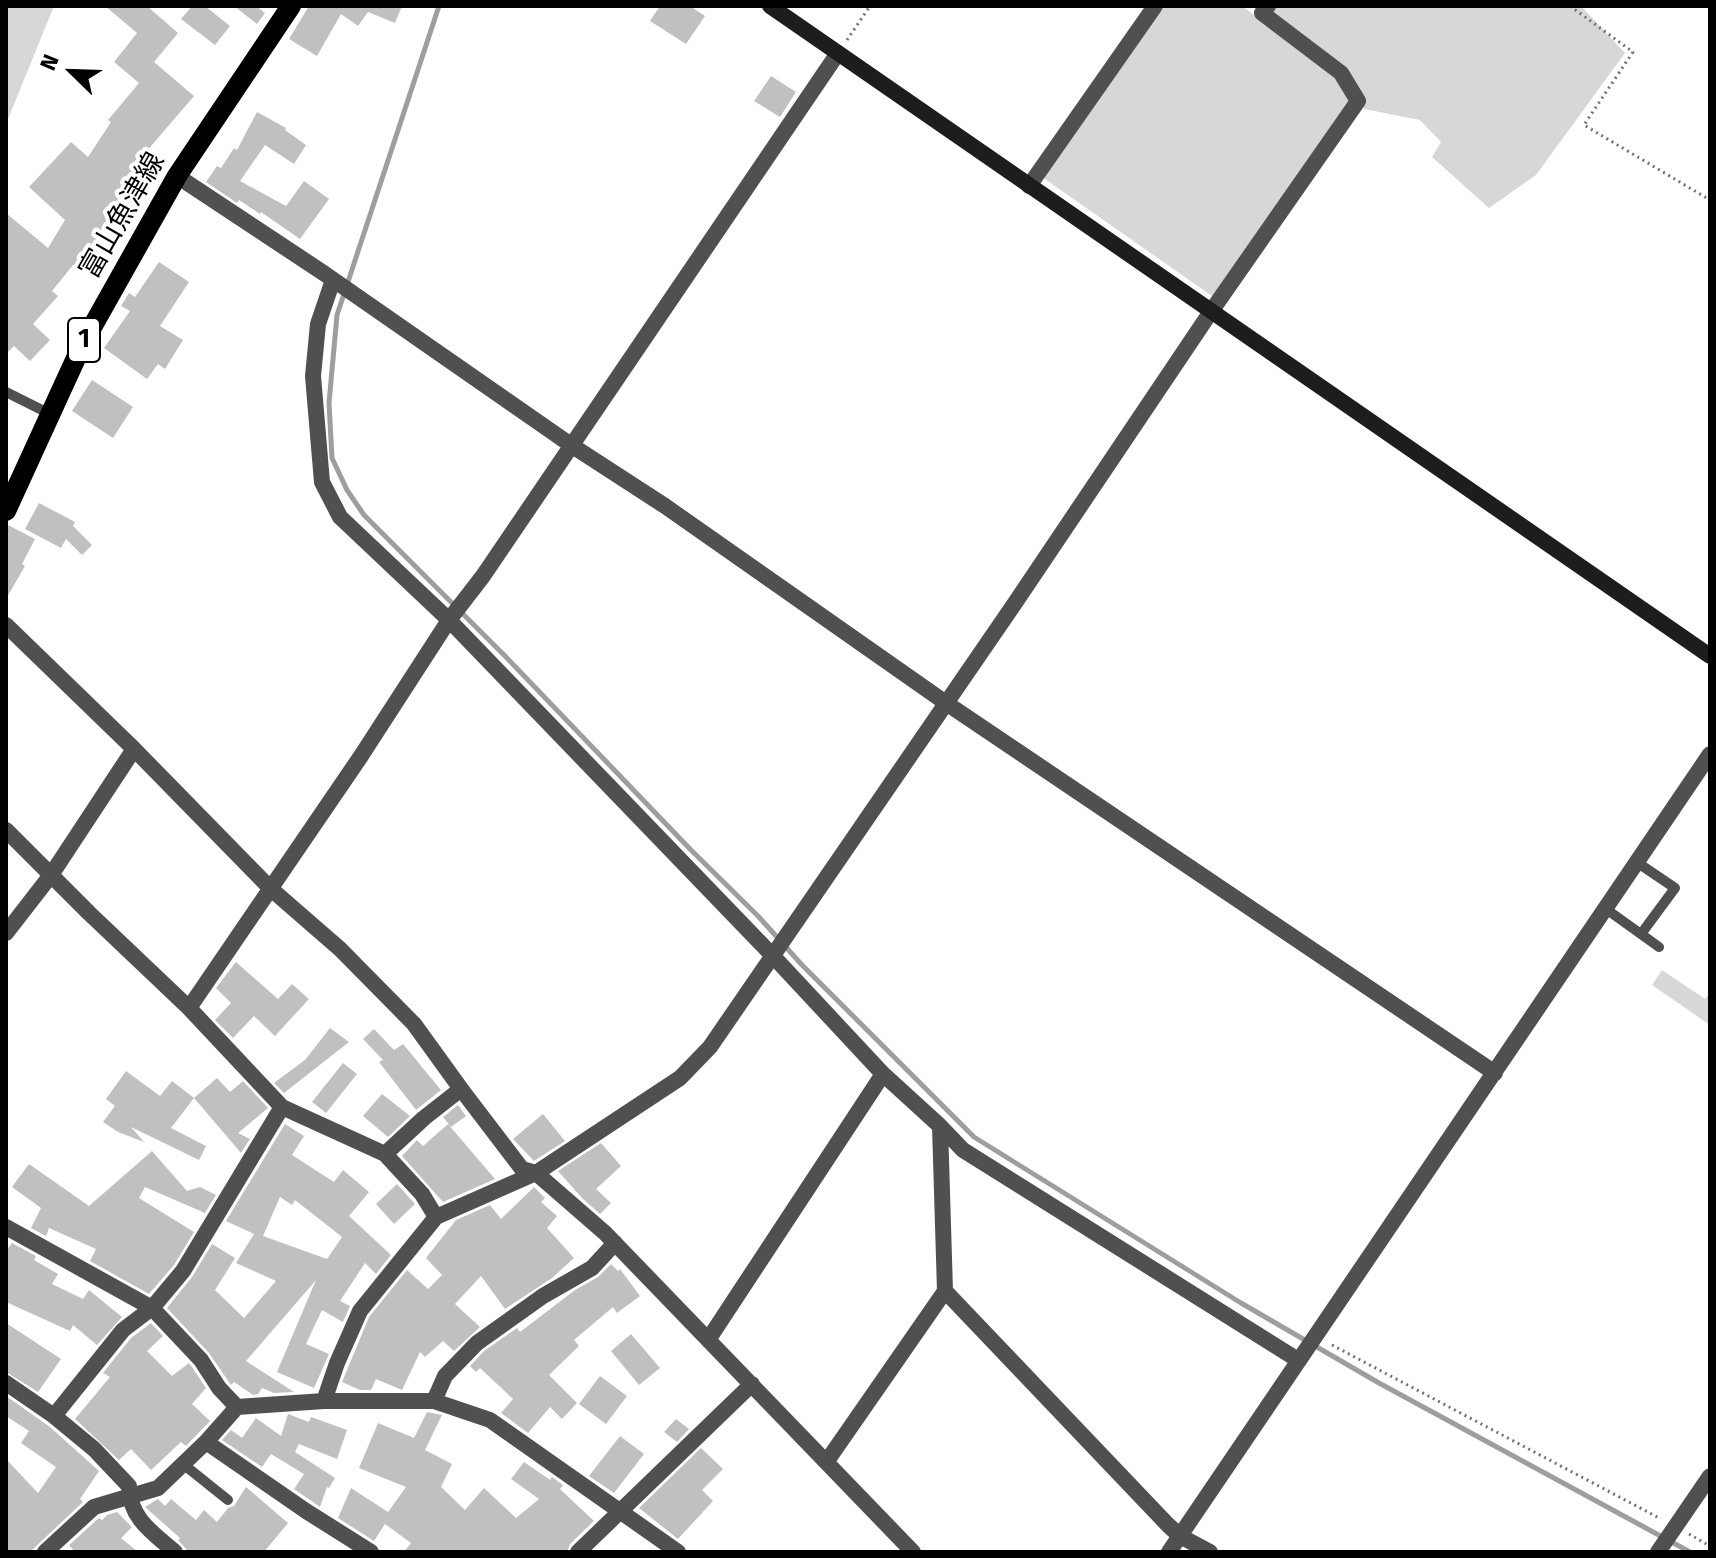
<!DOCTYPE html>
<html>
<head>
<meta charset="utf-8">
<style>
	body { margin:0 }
	#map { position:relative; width:1716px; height:1558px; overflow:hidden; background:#fff; font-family:"Fira Sans",sans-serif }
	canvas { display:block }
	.frame { position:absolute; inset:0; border:8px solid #000; pointer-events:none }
	.north { position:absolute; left:32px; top:32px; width:80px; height:80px; -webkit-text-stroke:6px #fff; paint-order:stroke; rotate:293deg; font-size:22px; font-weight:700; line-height:32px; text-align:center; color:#000 }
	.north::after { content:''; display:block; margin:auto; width:28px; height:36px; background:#000; clip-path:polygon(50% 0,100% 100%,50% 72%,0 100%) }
</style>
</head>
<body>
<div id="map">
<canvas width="1716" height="1558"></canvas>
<div class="frame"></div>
<div class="north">N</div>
</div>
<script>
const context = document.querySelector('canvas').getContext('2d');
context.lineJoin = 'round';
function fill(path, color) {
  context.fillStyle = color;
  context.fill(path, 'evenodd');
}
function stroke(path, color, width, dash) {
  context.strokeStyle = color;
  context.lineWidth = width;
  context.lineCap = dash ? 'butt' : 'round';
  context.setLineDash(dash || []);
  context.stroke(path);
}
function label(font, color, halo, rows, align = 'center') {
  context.font = font + ' "Fira Sans","Noto Sans JP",sans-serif';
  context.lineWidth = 8;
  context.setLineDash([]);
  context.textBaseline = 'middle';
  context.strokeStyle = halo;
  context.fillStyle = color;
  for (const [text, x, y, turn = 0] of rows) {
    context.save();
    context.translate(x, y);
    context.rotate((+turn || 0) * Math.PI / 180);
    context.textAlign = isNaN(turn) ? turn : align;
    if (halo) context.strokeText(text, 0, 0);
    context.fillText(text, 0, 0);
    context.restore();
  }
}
const green = new Path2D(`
	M6 6H54L6 124Z
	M1163 6H1242L1336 76 1351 101 1212 296 1042 177Z
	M1261 6H1581L1625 53 1536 175 1489 208 1432 157 1441 142 1420 120 1364 109 1348 71Z
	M1662 970 1705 999 1710 993V1025L1652 985Z`);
const stream = new Path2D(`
	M439 6 337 315 329 403 332 458 347 490 364 515 505 656 690 849 758 916 802 965 974 1137 1241 1303 1379 1383 1690 1552`);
const building = new Path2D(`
	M105 6H147L178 33 154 62 194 96 140 159 157 172 140 194 138 192 118 215 131 225 117 244 101 233 79 269 73 265 52 291 58 296 33 324 50 340 30 361 14 346 6 354V213L48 248 65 220 29 187 71 142 88 157 111 122 108 120 139 83 114 62 137 33Z
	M192 6H205L230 26 215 45 181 19Z
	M234 6H256L265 13 257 24Z
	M309 6H402L395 23 368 12 358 26 341 14 317 56 289 39Z
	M660 6H690L705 16 686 44 650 21Z
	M771 76 796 92 780 117 754 101Z
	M257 112 286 128 285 130 306 145 294 164 265 145 240 181 286 206 304 181 329 199 300 239 261 212 260 214 239 200 237 203 206 182 217 166 221 168 234 148 237 150Z
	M159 262 189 282 160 326 183 340 165 369 158 364 147 379 104 348 130 311 121 306 129 293 135 297Z
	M92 380 133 407 113 438 72 411Z
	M39 503 75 522 73 526 92 545 82 555 66 539 61 548 25 529Z
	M6 524 35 539 22 564 25 566 6 599Z
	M236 962 278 999 292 984 309 999 275 1036 254 1016 233 1038 215 1020 231 1003 216 988Z
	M330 1028 349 1042 284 1093 274 1083 305 1060Z
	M374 1029 394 1050 403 1044 441 1090 416 1110 379 1062 383 1060 363 1039Z
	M343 1063 357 1074 326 1113 312 1102Z
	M126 1071 160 1096 172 1081 194 1098 171 1128 206 1146 199 1160 131 1127 144 1142 118 1132 103 1122 115 1106 106 1099Z
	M217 1078 230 1092 243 1081 268 1108 238 1133 250 1139 241 1153 194 1098Z
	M382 1094 410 1116 388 1137 363 1116Z
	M458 1105 466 1116 451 1127 443 1117Z
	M543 1114 565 1141 534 1161 513 1139Z
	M285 1124 304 1136 292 1155 334 1182 343 1170 369 1192 349 1216 391 1255 376 1274 365 1263 340 1301 350 1306 343 1322 322 1310 306 1344 329 1354 314 1388 277 1372 316 1280 246 1361 294 1392 274 1393 262 1388 258 1394 253 1395 234 1382 231 1385 209 1353 167 1308 192 1277 212 1244 235 1258 215 1290 244 1318 276 1281 236 1263 254 1234 226 1221ZM280 1197 292 1205 295 1200 342 1237 327 1259 263 1236Z
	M448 1124 495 1179 443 1202 402 1156 417 1140 423 1146Z
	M601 1143 621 1166 596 1189 611 1203 600 1214 582 1198 558 1171Z
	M152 1151 187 1191 200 1187 216 1195 205 1213 145 1187 139 1198 194 1232 174 1265 149 1294 90 1261 96 1249 49 1228 46 1236 31 1228 41 1208 12 1187 29 1164 89 1206Z
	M397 1184 415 1204 394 1224 376 1204Z
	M534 1187 545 1198 541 1202 557 1216 547 1228 574 1258 552 1278 505 1309 481 1276 455 1304 480 1327 454 1351 443 1341 425 1357 420 1352 402 1390 376 1379 371 1390H360L342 1382 369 1317 407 1270 428 1289 442 1275 426 1258 456 1220 490 1205 501 1219Z
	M12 1243 36 1256 34 1260 58 1274 52 1284 83 1299 89 1290 122 1317 97 1345 73 1325 70 1331 6 1302V1251Z
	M611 1264 618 1271 620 1269 640 1296 617 1313 613 1307 574 1340 579 1346 549 1375 577 1403 562 1419 550 1407 528 1433 501 1413 513 1399 480 1368 476 1372 470 1366 484 1351 517 1328 520 1332 575 1290 598 1277Z
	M6 1323 61 1359 38 1392 6 1372Z
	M151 1323 163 1336 147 1351 172 1376 189 1363 192 1367 206 1388 192 1404 210 1421 186 1446 181 1442 151 1470 131 1449 119 1460 75 1419 110 1377 103 1373 131 1338Z
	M631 1334 660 1368 639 1385 611 1351Z
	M600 1376 627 1396 606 1424 579 1404Z
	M6 1396 50 1427 99 1471 80 1499 83 1502 30 1552H6V1459L38 1493 56 1467 21 1443 29 1431 6 1416Z
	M427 1412 442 1415 425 1450 452 1464 441 1487 465 1510 484 1488 516 1518 539 1499 511 1479 524 1462 550 1480 552 1477 563 1485 560 1489 594 1521 570 1544 567 1552H404L411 1543 385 1524 374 1541 338 1518 351 1488 388 1512 406 1487 359 1468 378 1423 414 1438Z
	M288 1414 309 1422 311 1417 347 1430 337 1459 299 1444 295 1452 335 1478 329 1488 327 1487 320 1507 294 1489 304 1474 271 1454 262 1467 222 1440 231 1430 242 1438 256 1418 281 1436Z
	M676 1419 689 1429 677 1442 664 1432Z
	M620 1436 644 1454 614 1493 589 1476Z
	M701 1448 723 1469 702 1490 713 1501 678 1539 639 1508Z
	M246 1487 288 1523 264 1552H189L178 1540 180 1538 145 1507 158 1499 165 1506 171 1499 196 1520 204 1510 217 1522 228 1508 234 1506Z
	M117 1512 132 1527 121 1538 138 1552H75L69 1545 99 1518 102 1520 107 1515Z`);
const path = new Path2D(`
	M1570 6 1633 52 1584 125 1710 200
	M847 40 870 6
	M1332 1345 1661 1519
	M1689 1534 1710 1546`);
const lane = new Path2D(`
	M6 392 50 414
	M1638 863 1675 888 1641 934
	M1606 909 1659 947
	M183 1464 228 1500`);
const street = new Path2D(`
	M177 176 325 274 571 445 665 506 946 703 1495 1073
	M1029 186 1155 6
	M333 280 318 324 313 376 322 482 340 517 449 620 772 955 883 1074
	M6 625 134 749
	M6 830 89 913 189 1008 282 1107 385 1154 422 1194 436 1217
	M6 933 51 875 134 749 271 889 340 949 414 1024 461 1089
	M189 1008 361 756 449 620 483 576 838 53
	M385 1154 424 1118 461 1089 522 1169 536 1173 605 1233 913 1552
	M6 1227 152 1308 201 1360 219 1388 237 1407
	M945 1291 940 1126 963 1150 1298 1360
	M708 1340 883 1074 940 1126
	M6 1383 54 1416 123 1330 152 1308 183 1271 282 1107
	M324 1401 337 1363 360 1311 436 1217 536 1173 680 1078 710 1047 1015 603 1210 313 1358 101 1341 73 1262 13 1268 6
	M434 1401 445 1376 477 1343 543 1296 592 1268 615 1243
	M54 1416 94 1449 129 1486C129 1518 153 1533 175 1552
	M206 1442 306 1511 371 1552
	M827 1461 945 1291 1168 1525 1180 1536 1210 1552
	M45 1552 94 1507 158 1488 206 1442 237 1407 324 1401H434L490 1420 678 1552
	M578 1552 752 1384
	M1169 1552 1710 754
	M1658 1552 1710 1476`);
const secondary = new Path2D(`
	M770 6 1710 656`);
const primary = new Path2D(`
	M6 511 82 345 177 176 291 6`);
const shields = [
	[84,340,32]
];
const shieldNames = [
	["1",84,340]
];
const streetNames = [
	["富山魚津線",123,216,-60]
];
fill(green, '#d7d7d7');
stroke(stream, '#9e9e9e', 5);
fill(building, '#c0c0c0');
stroke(path, '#727272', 3, [2, 4]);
stroke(lane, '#505050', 10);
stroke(street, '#505050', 16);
stroke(secondary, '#1d1d1d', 16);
stroke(primary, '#000', 20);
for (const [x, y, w] of shields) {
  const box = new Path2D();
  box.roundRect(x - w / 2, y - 22, w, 44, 6);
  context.fillStyle = '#fff';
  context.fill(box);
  stroke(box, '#000', 2);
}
label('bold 26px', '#000', null, shieldNames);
label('28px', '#000', '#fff', streetNames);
</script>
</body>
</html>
